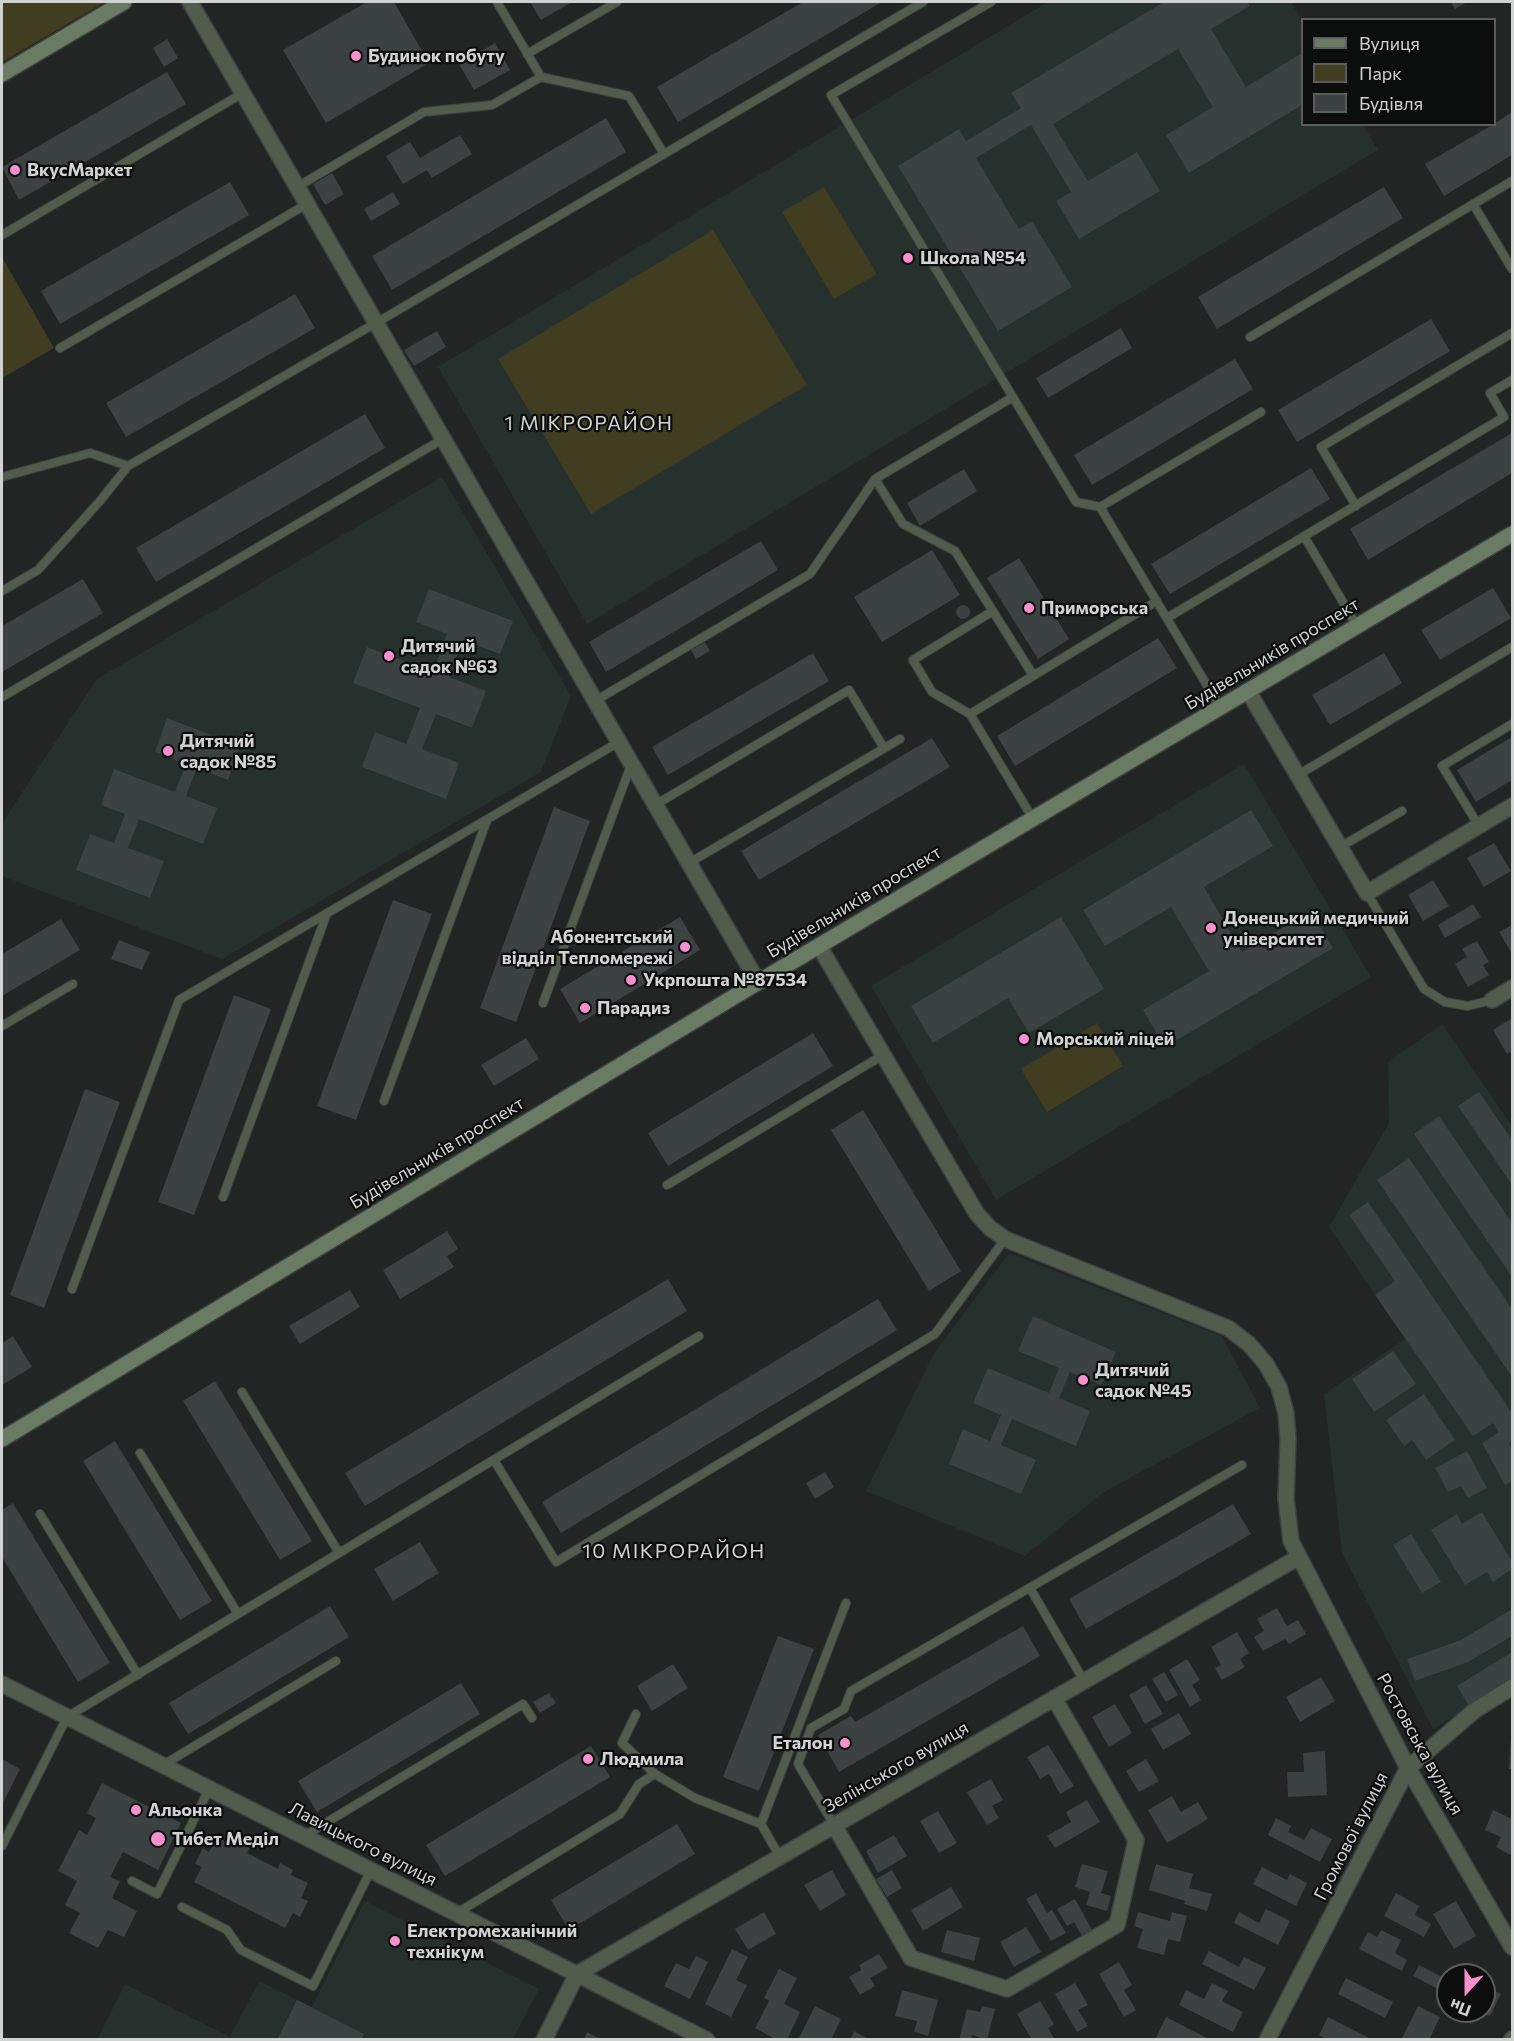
<!DOCTYPE html>
<html>
<head>
<meta charset="utf-8">
<style>
	body { margin:0 }
	#map { position:relative; width:1514px; height:2041px; overflow:hidden; background:#212524; font-family:Commissioner,sans-serif }
	canvas { display:block }
	.frame { position:absolute; inset:0; border:3px solid #d1d3d2; pointer-events:none }
	.legend { position:absolute; left:1301px; top:18px; width:195px; height:108px; box-sizing:border-box; background:#0c0e0d; border:2px solid #5b5d5c; margin:0; padding:8px 10px; list-style:none; font-size:18px; color:#d1d3d2 }
	.legend li { display:flex; align-items:center; gap:12px; height:30px }
	.legend b { width:30px; border:2px solid #5b5d5c }
	.north { position:absolute; left:1436px; top:1963px; width:60px; height:60px; box-sizing:border-box; background:#0c0e0d; border:2px solid #5b5d5c; border-radius:50%; rotate:201deg; font-size:16px; font-weight:700; line-height:24px; text-align:center; color:#d1d3d2 }
	.north::after { content:''; display:block; margin:auto; width:21px; height:27px; background:#f790cd; clip-path:polygon(50% 0,100% 100%,50% 72%,0 100%) }
</style>
</head>
<body>
<div id="map">
<canvas width="1514" height="2041"></canvas>
<div class="frame"></div>
<ul class="legend">
<li><b style="height:8px;background:#697b62"></b>Вулиця</li>
<li><b style="height:16px;background:#403d20"></b>Парк</li>
<li><b style="height:16px;background:#3c4142"></b>Будівля</li>
</ul>
<div class="north">Пн</div>
</div>
<script>
const context = document.querySelector('canvas').getContext('2d');
context.lineJoin = 'round';
function fill(path, color) {
  context.fillStyle = color;
  context.fill(path, 'evenodd');
}
function stroke(path, color, width, dash) {
  context.strokeStyle = color;
  context.lineWidth = width;
  context.lineCap = dash ? 'butt' : 'round';
  context.setLineDash(dash || []);
  context.stroke(path);
}
function label(font, color, halo, rows, align = 'center') {
  context.font = font + ' Commissioner,sans-serif';
  context.lineWidth = 4.5;
  context.setLineDash([]);
  context.textBaseline = 'middle';
  context.strokeStyle = halo;
  context.fillStyle = color;
  for (const [text, x, y, turn = 0] of rows) {
    context.save();
    context.translate(x, y);
    context.rotate((+turn || 0) * Math.PI / 180);
    context.textAlign = isNaN(turn) ? turn : align;
    if (halo) context.strokeText(text, 0, 0);
    context.fillText(text, 0, 0);
    context.restore();
  }
}
const built = new Path2D(`
	M1048 2H1291L1302 21V124L1363 125 1378 150 587 624 438 367Z
	M442 477 571 696 541 772 222 959 2 876V823L97 679Z
	M1244 764 1371 977 996 1200 871 986Z
	M1442 1024 1512 1126V1681L1433 1729 1342 1553 1324 1394 1405 1339 1329 1227 1389 1123 1388 1062Z
	M1009 1253 1222 1336 1260 1408 1104 1492 1025 1556 866 1491 934 1353Z
	M365 1901 539 1989 513 2039 97 2040 125 1984 230 2037 259 1981 312 2007Z`);
const green = new Path2D(`
	M2 2H105L2 62Z
	M824 187 877 274 834 299 782 212Z
	M713 230 807 385 591 514 498 359Z
	M2 257 54 348 2 378Z
	M1097 1023 1123 1066 1047 1112 1021 1069Z`);
const building = new Path2D(`
	M367 2H394L429 63 326 123 283 50Z
	M530 2H572L541 20Z
	M803 2H882L678 122 657 87Z
	M1164 2H1247L1250 6 1211 29 1246 87 1302 53V105L1189 173 1166 135 1213 107 1178 49 1053 124 1088 181 1137 152 1160 191 1079 239 1056 201 1071 192 1031 125 976 158 1019 229 1032 221 1072 287 998 331 898 166 959 129 966 141 1021 108 1011 93Z
	M1451 2H1467L1455 9Z
	M167 39 178 58 164 67 153 48Z
	M495 43 510 70 474 90 459 64Z
	M167 72 186 104 19 200 2 167Z
	M1512 112V155L1444 196 1425 164 1494 124Z
	M606 118 626 152 392 290 372 256Z
	M460 135 472 154 432 178 427 170 403 184 386 156 410 142 420 158Z
	M332 173 344 194 325 205 313 184Z
	M230 182 249 215 60 324 41 291Z
	M1384 187 1403 218 1217 329 1198 297Z
	M393 192 400 204 371 221 364 209Z
	M295 294 315 328 126 437 106 403Z
	M1431 319 1450 351 1297 442 1278 410Z
	M1121 328 1132 348 1048 398 1036 378Z
	M437 331 446 347 414 366 404 350Z
	M1235 359 1253 389 1092 485 1074 455Z
	M365 414 385 448 156 582 136 548Z
	M1512 433V473L1368 560 1350 529Z
	M1311 468 1330 499 1170 594 1151 564Z
	M964 469 977 491 920 526 907 503Z
	M761 541 778 570 606 672 589 642Z
	M932 550 960 595 882 642 854 597Z
	M1019 558 1069 639 1038 659 987 578Z
	M83 579 103 613 2 672V626Z
	M1493 588 1511 618 1440 660 1421 630Z
	M429 589 513 621 500 654 463 640 449 677 486 691 472 728 436 714 422 749 459 763 446 799 362 767 375 732 406 744 420 708 353 683 367 647 433 672 447 634 416 622Z
	M956 612a7 7 0 1 1 14 0a7 7 0 1 1-14 0Z
	M1158 638 1177 668 1015 766 997 736Z
	M705 642 710 651 696 659 691 650Z
	M813 653 829 681 668 775 652 747Z
	M1384 653 1402 683 1330 725 1312 695Z
	M167 718 240 746 228 780 197 768 186 796 217 808 203 844 139 819 128 848 164 861 150 898 76 870 90 834 114 843 125 814 101 805 114 769 175 792 186 764 155 752Z
	M1512 737V780L1476 802 1457 770Z
	M932 738 950 767 759 880 741 851Z
	M554 807 590 821 516 1022 480 1008Z
	M1251 810 1273 846 1204 887 1242 952 1311 911 1333 948 1165 1047 1143 1010 1209 971 1171 907 1105 946 1083 910Z
	M1494 843 1511 871 1484 887 1467 858Z
	M1433 880 1449 906 1423 921 1408 895Z
	M393 900 432 914 356 1120 317 1106Z
	M1473 904 1481 917 1445 938 1438 925Z
	M680 917 700 950 580 1023 560 989Z
	M1061 917 1104 989 1029 1033 1008 998 933 1043 911 1006Z
	M61 919 80 950 2 996V954Z
	M1512 925V954L1499 932Z
	M119 940 150 952 142 970 111 959Z
	M1477 941 1489 962 1483 965 1489 975 1468 987 1455 964 1467 957 1462 949Z
	M234 995 271 1009 194 1215 158 1202Z
	M1512 1018V1051L1507 1054 1493 1030Z
	M813 1033 833 1066 668 1166 648 1133Z
	M526 1038 539 1059 494 1086 481 1065Z
	M85 1089 120 1102 44 1308 10 1295Z
	M1479 1092 1512 1140V1185L1458 1106Z
	M863 1110 961 1271 929 1291 831 1130Z
	M1439 1116 1512 1223V1277L1414 1134Z
	M1409 1158 1512 1309V1377L1377 1180Z
	M1368 1202 1512 1413V1440L1509 1443 1512 1449V1481L1505 1485 1482 1443 1499 1432 1493 1423 1473 1436 1375 1295 1395 1281 1349 1215Z
	M447 1231 458 1249 447 1256 454 1267 400 1299 383 1270Z
	M668 1279 687 1311 365 1506 345 1473Z
	M350 1290 360 1307 300 1344 289 1326Z
	M878 1299 897 1330 561 1533 542 1502Z
	M1033 1316 1116 1352 1101 1385 1070 1372 1059 1398 1090 1411 1076 1446 1012 1419 1001 1445 1036 1460 1021 1494 949 1464 963 1429 990 1441 1001 1415 973 1403 988 1368 1049 1393 1059 1368 1018 1351Z
	M13 1336 32 1367 2 1385V1343Z
	M1393 1351 1416 1384 1374 1412 1352 1379Z
	M215 1381 312 1541 280 1560 183 1401Z
	M1424 1394 1455 1440 1426 1460 1412 1440 1404 1446 1386 1420Z
	M115 1441 212 1601 180 1620 83 1461Z
	M1467 1451 1487 1488 1468 1498 1461 1486 1448 1492 1435 1468Z
	M825 1472 834 1487 815 1499 806 1483Z
	M13 1503 110 1663 78 1682 2 1557V1510Z
	M1233 1504 1251 1534 1086 1629 1069 1599Z
	M1482 1512 1512 1562V1569L1493 1582 1487 1572 1465 1585 1431 1530 1457 1514 1462 1524Z
	M1411 1534 1441 1582 1422 1593 1393 1545Z
	M420 1542 439 1573 393 1601 374 1569Z
	M330 1606 349 1637 188 1734 169 1703Z
	M1277 1608 1287 1626 1298 1620 1306 1634 1289 1644 1285 1639 1263 1651 1254 1637 1264 1631 1257 1619Z
	M1512 1609V1636L1468 1662 1415 1681 1407 1659 1461 1640Z
	M1023 1626 1040 1656 839 1772 818 1735 851 1716 855 1722Z
	M1237 1632 1249 1653 1240 1659 1245 1667 1222 1680 1215 1668 1221 1665 1211 1647Z
	M778 1636 814 1649 759 1791 723 1777Z
	M1512 1652V1679L1469 1706 1457 1686Z
	M1187 1659 1200 1680 1192 1685 1201 1700 1190 1707 1169 1670Z
	M673 1664 688 1688 652 1711 637 1686Z
	M1164 1672 1178 1695 1166 1702 1152 1679Z
	M1321 1677 1335 1701 1300 1722 1286 1697Z
	M461 1683 480 1714 317 1812 298 1781Z
	M1146 1685 1163 1714 1145 1724 1129 1695Z
	M549 1693 556 1703 540 1713 533 1702Z
	M1115 1704 1132 1733 1109 1747 1092 1717Z
	M1179 1713 1191 1734 1163 1750 1151 1729Z
	M1511 1737H1512V1769H1509Z
	M1048 1745 1074 1786 1060 1794 1049 1774 1040 1779 1027 1757Z
	M591 1746 610 1777 445 1876 426 1845Z
	M1325 1751 1327 1795 1288 1797 1287 1772H1304L1303 1753Z
	M2 1759 20 1769 2 1805Z
	M1146 1759 1159 1781 1139 1792 1126 1771Z
	M991 1779 1003 1800 992 1806 999 1818 987 1825 967 1792Z
	M102 1783 181 1823 158 1870 123 1852 110 1877 120 1881 112 1898 137 1911 124 1937 108 1930 98 1948 69 1933 80 1913 65 1905 77 1881 58 1871 79 1830 87 1835 96 1818 87 1813Z
	M1172 1796 1181 1812 1198 1802 1208 1819 1167 1843 1148 1810Z
	M1087 1800 1100 1822 1055 1848 1047 1836 1071 1822 1066 1812Z
	M1493 1810 1512 1819V1850L1510 1855 1496 1847 1501 1837 1485 1830Z
	M938 1811 957 1843 939 1853 920 1821Z
	M1276 1818 1291 1826 1288 1832 1304 1840 1311 1828 1332 1839 1320 1862 1268 1835Z
	M677 1824 695 1854 569 1930 551 1900Z
	M894 1835 907 1856 878 1873 866 1851Z
	M217 1837 235 1847 237 1841 250 1848 247 1853 278 1869 280 1863 293 1870 291 1875 308 1883 301 1898 308 1901 300 1917 293 1913 285 1928 194 1882 202 1867 195 1864 203 1848 209 1852Z
	M1082 1864 1108 1871 1101 1893 1111 1896 1107 1911 1086 1905 1090 1892 1075 1887Z
	M1156 1864 1193 1874 1189 1888 1212 1894 1207 1911 1184 1904 1185 1901 1149 1890Z
	M1262 1867 1287 1880 1290 1874 1307 1883 1296 1906 1253 1884Z
	M832 1870 846 1895 820 1911 804 1885Z
	M892 1870 902 1888 887 1897 876 1879Z
	M951 1887 963 1907 923 1931 911 1910Z
	M1036 1893 1047 1913 1052 1910 1066 1933 1051 1941 1026 1899Z
	M1396 1893 1419 1906 1415 1915 1431 1924 1424 1937 1384 1916Z
	M1075 1899 1093 1932 1083 1938 1074 1922 1067 1926 1057 1909Z
	M1456 1901 1476 1936 1454 1949 1433 1914Z
	M1266 1909 1290 1921 1278 1945 1234 1923 1239 1912 1259 1923Z
	M764 1912 776 1934 748 1950 735 1929Z
	M1138 1912 1170 1921 1172 1912 1187 1916 1180 1942 1168 1939 1164 1955 1137 1948 1143 1929 1134 1926Z
	M1026 1927 1041 1952 1014 1967 1000 1942Z
	M947 1930 980 1938 974 1961 941 1952Z
	M1381 1930 1401 1940 1395 1953 1407 1960 1402 1971 1359 1949 1368 1932 1377 1937Z
	M732 1949 748 1957 736 1980 747 1985 731 2017 705 2004Z
	M1209 1951 1239 1967 1244 1957 1266 1968 1254 1990 1202 1964Z
	M879 1954 888 1968 870 1978 875 1986 860 1995 849 1977 861 1970 859 1965Z
	M696 1956 708 1962 690 1999 664 1986 676 1963 689 1969Z
	M1119 1962 1132 1985 1124 1990 1136 2010 1124 2017 1099 1974Z
	M1419 1965 1444 1978 1438 1989 1413 1976Z
	M779 1969 797 1978 784 2004 800 2012 787 2040H777L755 2028 769 2001 764 1998Z
	M1346 1978 1393 2002 1385 2018 1338 1994Z
	M1075 1983 1088 2005 1078 2010 1088 2026 1077 2032 1055 1994Z
	M1212 1983 1228 1991 1222 2001 1243 2012 1233 2032 1179 2005 1186 1990 1204 1999Z
	M1484 1985 1501 1994 1490 2016 1480 2011H1484Z
	M902 1990 938 2000 928 2036 914 2032 917 2021 895 2016Z
	M297 2000 364 2034 361 2040H277Z
	M1040 2001 1054 2024 1048 2028 1055 2040H1032L1017 2014Z
	M815 2006 841 2019 831 2040H798Z
	M982 2006 995 2009 987 2040 972 2035 971 2040H959L967 2009 980 2012Z
	M1418 2006 1440 2017 1429 2040H1401Z
	M1166 2017 1211 2040H1155Z
	M1328 2017 1373 2040H1328L1319 2035Z
	M854 2031 870 2040H850Z
	M587 2032 602 2040H584Z`);
const service = new Path2D(`
	M497 2 541 77
	M991 2 831 95 1076 502 1100 507 1261 412
	M527 54 617 2
	M297 187 424 112 492 105 541 77 629 96 664 154
	M1473 204 1512 269
	M2 235 243 93
	M1250 337 1512 181
	M60 348 307 204
	M2 477 90 453 128 466
	M875 479 903 524 955 551 1033 675
	M1356 506 1321 447 1512 333
	M1100 507 1220 707
	M1304 536 1357 626
	M2 591 38 570 100 501 128 466 376 323 923 2
	M993 611 913 660 932 692 970 714 1033 819
	M1167 618 1504 417 1490 393 1512 380
	M2 697 443 439
	M595 701 810 574 875 479 1013 397
	M970 714 1157 601
	M1298 775 1512 647
	M655 805 849 690 884 748
	M1479 826 1442 766 1512 724
	M1340 847 1402 811
	M689 863 900 739
	M1367 893 1424 989 1445 1002 1468 1006 1492 1000
	M543 1003 631 765
	M2 1026 73 984
	M384 1101 487 820
	M667 1185 883 1055
	M223 1197 327 913
	M72 1289 179 1000 619 742
	M242 1392 339 1553
	M140 1453 238 1614
	M494 1460 556 1562 935 1334 1005 1239
	M40 1514 138 1675
	M1030 1588 1084 1681
	M636 1714 622 1743 655 1774 695 1798 761 1824 780 1857
	M163 1765 336 1661
	M761 1824 846 1603
	M834 1825 798 1764 811 1728 844 1709 851 1691 1242 1465
	M304 1836 523 1704 532 1718
	M2 1846 67 1717 699 1336
	M132 1881 157 1894 209 1789
	M182 1907 227 1930 241 1950 313 1986 371 1870
	M457 1913 620 1814 639 1784 655 1774`);
const minor = new Path2D(`
	M190 2 758 982
	M1248 691 1367 893 1512 806
	M819 946 977 1214 990 1228 1005 1239 1228 1328 1249 1344 1266 1364 1279 1387 1286 1413 1288 1439 1286 1499 1291 1541 1408 1768 1512 1947
	M1492 1000 1512 988
	M2 1684 707 2040
	M834 1825 911 1958 1007 1989 1117 1925 1136 1840 1054 1698
	M544 2040 577 1974 1299 1557
	M1267 2040 1408 1768 1474 1711 1512 1687
	M1512 2040V2039`);
const secondary = new Path2D(`
	M2 74 124 2
	M2 1439 775 972 1512 534`);
const markers = [
	[356,56,6,"#f790cd"],
	[15,170,6,"#f790cd"],
	[908,258,6,"#f790cd"],
	[1029,608,6,"#f790cd"],
	[389,656,6,"#f790cd"],
	[168,751,6,"#f790cd"],
	[1211,928,6,"#f790cd"],
	[685,947,6,"#f790cd"],
	[631,980,6,"#f790cd"],
	[585,1008,6,"#f790cd"],
	[1024,1039,6,"#f790cd"],
	[1083,1380,6,"#f790cd"],
	[845,1743,6,"#f790cd"],
	[588,1759,6,"#f790cd"],
	[136,1810,6,"#f790cd"],
	[158,1839,8,"#f790cd"],
	[395,1941,6,"#f790cd"]
];
const poiNames = [
	["Будинок побуту",368,56],
	["ВкусМаркет",27,170],
	["Школа №54",920,258],
	["Приморська",1041,608],
	["Дитячий",401,646],
	["садок №63",401,667],
	["Дитячий",180,741],
	["садок №85",180,762],
	["Донецький медичний",1223,918],
	["університет",1223,939],
	["Абонентський",673,937,"right"],
	["відділ Тепломережі",673,958,"right"],
	["Укрпошта №87534",643,980],
	["Парадиз",597,1008],
	["Морський ліцей",1036,1039],
	["Дитячий",1095,1370],
	["садок №45",1095,1391],
	["Еталон",833,1743,"right"],
	["Людмила",600,1759],
	["Альонка",148,1810],
	["Тибет Меділ",172,1839],
	["Електромеханічний",407,1931],
	["технікум",407,1952]
];
const streetNames = [
	["Будівельників проспект",1272,654,-31],
	["Будівельників проспект",854,902,-31],
	["Будівельників проспект",437,1153,-31],
	["Ростовська вулиця",1420,1744,61],
	["Зелінського вулиця",896,1767,-30],
	["Громової вулиця",1351,1836,-63],
	["Лавицького вулиця",363,1844,27]
];
const neighbourhoodNames = [
	["1 МІКРОРАЙОН",589,423],
	["10 МІКРОРАЙОН",674,1551]
];
fill(built, '#26302c');
fill(green, '#403d20');
fill(building, '#3c4142');
stroke(service, '#3d4140', 10);
stroke(minor, '#3d4140', 18);
stroke(secondary, '#3d4140', 18);
stroke(service, '#515c4c', 8);
stroke(minor, '#515c4c', 15);
stroke(secondary, '#697b62', 15);
for (const [x, y, r, color] of markers) {
  const dot = new Path2D();
  dot.arc(x, y, r, 0, 2 * Math.PI);
  context.fillStyle = color;
  context.fill(dot);
  stroke(dot, '#0c0e0d', 2);
}
label('bold 18px', '#d1d3d2', '#0c0e0d', poiNames, 'left');
label('18px', '#d1d3d2', '#0c0e0d', streetNames);
context.letterSpacing = '1.5px';
label('20px', '#d1d3d2', '#0c0e0d', neighbourhoodNames);
context.letterSpacing = '0px';
</script>
</body>
</html>
